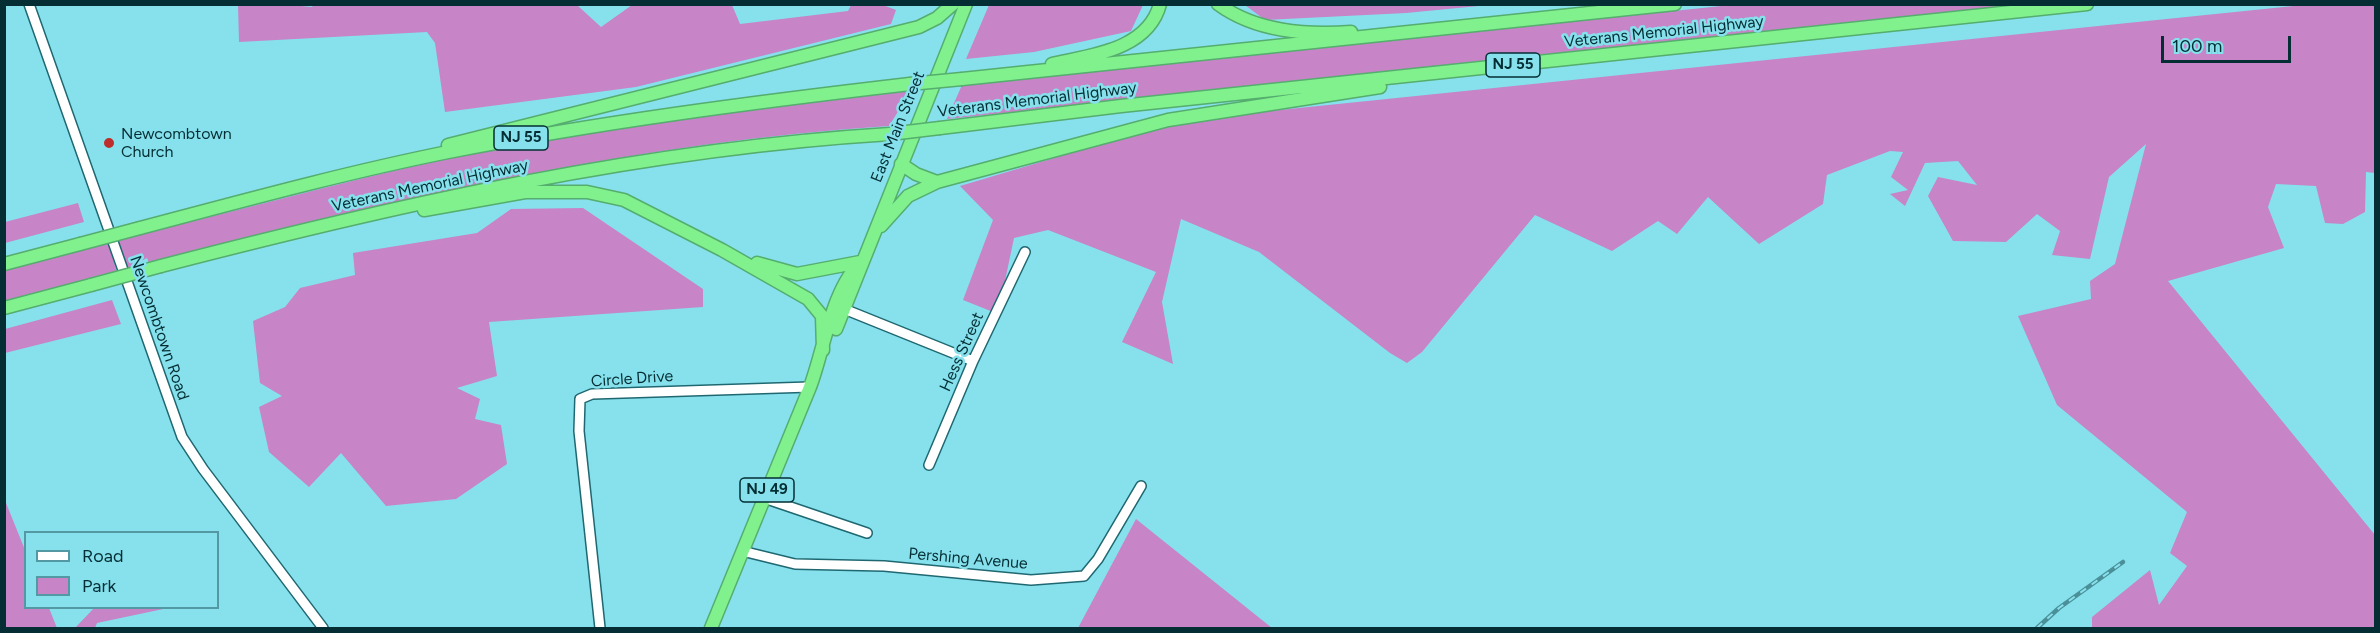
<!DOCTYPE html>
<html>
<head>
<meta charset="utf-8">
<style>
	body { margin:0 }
	#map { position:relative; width:2380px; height:633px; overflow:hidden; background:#86e1ed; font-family:Figtree,sans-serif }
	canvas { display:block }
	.frame { position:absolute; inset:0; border:6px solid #042e33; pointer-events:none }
	.legend { position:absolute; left:24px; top:531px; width:195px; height:78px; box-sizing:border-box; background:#86e1ed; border:2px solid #5299a3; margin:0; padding:8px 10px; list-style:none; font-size:18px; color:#042e33 }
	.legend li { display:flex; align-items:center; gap:12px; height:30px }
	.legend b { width:30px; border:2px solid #5299a3 }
	.scale { position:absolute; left:2161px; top:36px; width:130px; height:27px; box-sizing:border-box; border:3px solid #042e33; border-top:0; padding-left:8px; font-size:18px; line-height:21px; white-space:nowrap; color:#042e33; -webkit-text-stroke:4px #86e1ed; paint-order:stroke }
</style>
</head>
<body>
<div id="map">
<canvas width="2380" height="633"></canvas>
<div class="frame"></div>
<ul class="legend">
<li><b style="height:8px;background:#fff"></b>Road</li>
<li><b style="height:16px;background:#c784c7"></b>Park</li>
</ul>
<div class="scale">100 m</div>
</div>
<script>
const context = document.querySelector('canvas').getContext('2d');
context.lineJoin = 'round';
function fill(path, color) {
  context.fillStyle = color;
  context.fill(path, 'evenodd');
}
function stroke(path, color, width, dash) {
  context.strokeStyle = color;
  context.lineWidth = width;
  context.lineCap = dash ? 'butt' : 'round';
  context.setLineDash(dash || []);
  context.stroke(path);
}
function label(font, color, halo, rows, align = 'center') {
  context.font = font + ' Figtree,sans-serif';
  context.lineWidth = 5;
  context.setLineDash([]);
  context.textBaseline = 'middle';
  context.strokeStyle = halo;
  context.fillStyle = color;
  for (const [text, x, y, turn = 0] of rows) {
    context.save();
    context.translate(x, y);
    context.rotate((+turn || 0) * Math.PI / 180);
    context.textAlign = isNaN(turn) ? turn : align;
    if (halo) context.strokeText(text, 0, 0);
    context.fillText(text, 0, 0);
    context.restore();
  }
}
const green = new Path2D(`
	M281 4 312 7 314 4 577 5 601 27 632 5H732L740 24 848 11 851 5H883L896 10 891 24 636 87 445 112 435 43 427 32 239 42 238 5Z
	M989 5V4L1143 5 1131 31 1034 52 966 59Z
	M1245 5H1489L1406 13 1265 20Z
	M1731 5H2032L947 119 962 85Z
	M2303 5H2375V173L2366 172 2365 212 2343 224 2325 223 2316 186 2276 184 2268 207 2284 248 2168 281 2375 535V628H2092V617L2150 570 2159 605 2187 566 2170 553 2187 512 2057 405 2018 316 2091 299 2090 281 2115 264 2146 144 2109 177 2090 259 2052 255 2060 231 2037 214 2006 242 1953 241 1928 196 1938 177 1977 185 1958 161 1925 163 1905 206 1890 194 1908 190 1891 177 1903 152 1890 151 1827 175 1823 204 1759 244 1708 197 1677 234 1658 221 1612 251 1535 215 1422 352 1407 363 1390 353 1259 252 1181 219 1162 302 1173 364 1122 342 1156 272 1048 230 1014 238 998 314 963 300 993 220 960 186 1182 120Z
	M911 91 889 126C637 142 393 200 149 263L147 258 128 268 117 240C228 214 337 182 448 159 601 128 756 109 911 91Z
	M78 203 84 222 5 243V222Z
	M583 208 703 289V307L489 322 497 376 457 388 480 399 475 419 501 425 507 464 456 499 386 506 341 453 309 487 269 452 259 407 282 396 260 383 253 321 285 307 300 288 355 275 353 253 477 233 511 209Z
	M109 244 117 273 5 303V269L81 248Z
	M112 300 121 324 5 353V329Z
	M4 498 25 550 26 608H49L57 628H5Z
	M1136 519 1272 628H1078Z
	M94 608H168L97 623 95 628H75Z`);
const minor = new Path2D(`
	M29 4 182 437 203 469 323 628
	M844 309 973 361
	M929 465 973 361 1025 252
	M764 498 867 533
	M742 551 795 564 884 566 1031 580 1084 576 1098 559 1141 486
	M600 628 579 431 580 399 592 394 810 387`);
const highway = new Path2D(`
	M1218 4C1256 32 1306 35 1351 32
	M1052 64C1091 55 1148 50 1160 4
	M962 79 1675 4
	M940 128 1121 106 2087 4
	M448 145 919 27 937 18 953 4
	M901 164 916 174 937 182 1168 120 1380 87
	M424 210 525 192H587L624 200 722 250 808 299 822 316 823 350
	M881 226 908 196 937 182
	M140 228C242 201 344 173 448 152 601 122 755 102 910 84
	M757 263 797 274 860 262
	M4 264 80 244
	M161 266C400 204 643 149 890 134
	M4 308 91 285
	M836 329 966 4
	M711 628C744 548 777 468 810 387 824 350 832 288 861 262`);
const rail = new Path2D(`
	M2037 628 2059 608 2123 562`);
const highwayBridge = new Path2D(`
	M910 84 962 79
	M890 134 940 128
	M80 244 140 228
	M91 285 161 266`);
const markers = [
	[109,143,6,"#bc2d2b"]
];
const shields = [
	[1513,65,54],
	[521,138,54],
	[767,490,54]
];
const shieldNames = [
	["NJ 55",1513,65],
	["NJ 55",521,138],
	["NJ 49",767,490]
];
const streetNames = [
	["Veterans Memorial Highway",1664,32,-6],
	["Veterans Memorial Highway",1037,100,-7],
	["East Main Street",898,127,-68],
	["Veterans Memorial Highway",430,186,-12],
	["Newcombtown Road",159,328,71],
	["Hess Street",962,352,-66],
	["Circle Drive",632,379,-4],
	["Pershing Avenue",968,559,5]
];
const poiNames = [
	["Newcombtown",121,134],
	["Church",121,152]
];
fill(green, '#c784c7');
stroke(minor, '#1f6871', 12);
stroke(highway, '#55ad6e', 15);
stroke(minor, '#fff', 9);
stroke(highway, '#80f18d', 12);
stroke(rail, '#4b8f98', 4.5);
stroke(rail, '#86e1ed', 2, [7]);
stroke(highwayBridge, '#55ad6e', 15, []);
stroke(highwayBridge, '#80f18d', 12);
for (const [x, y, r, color] of markers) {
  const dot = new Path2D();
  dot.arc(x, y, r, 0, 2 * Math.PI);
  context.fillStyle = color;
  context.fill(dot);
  stroke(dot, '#86e1ed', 2);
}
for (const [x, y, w] of shields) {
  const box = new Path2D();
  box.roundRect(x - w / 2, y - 12, w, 24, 4.5);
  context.fillStyle = '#86e1ed';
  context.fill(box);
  stroke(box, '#042e33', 1.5);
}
label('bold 15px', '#042e33', null, shieldNames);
label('16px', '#042e33', '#86e1ed', streetNames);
label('16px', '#042e33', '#86e1ed', poiNames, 'left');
</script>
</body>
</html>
